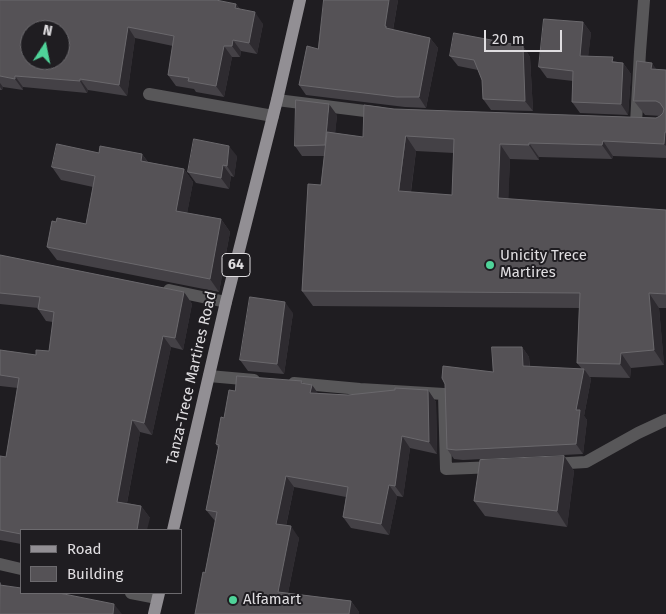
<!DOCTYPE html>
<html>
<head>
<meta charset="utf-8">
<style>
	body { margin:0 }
	#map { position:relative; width:666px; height:614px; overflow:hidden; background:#1f1d21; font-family:"Fira Sans",sans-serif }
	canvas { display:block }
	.legend { position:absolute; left:20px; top:529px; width:162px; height:65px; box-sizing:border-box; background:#1f1d21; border:1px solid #6c6a6e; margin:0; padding:6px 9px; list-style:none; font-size:15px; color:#e0dee1 }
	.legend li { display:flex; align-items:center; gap:10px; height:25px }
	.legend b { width:25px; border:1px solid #6c6a6e }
	.north { position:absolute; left:20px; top:20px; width:50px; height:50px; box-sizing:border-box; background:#1f1d21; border:1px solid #6c6a6e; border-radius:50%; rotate:11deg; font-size:14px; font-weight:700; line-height:20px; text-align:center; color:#e0dee1 }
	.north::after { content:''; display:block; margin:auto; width:18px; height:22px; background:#4fd399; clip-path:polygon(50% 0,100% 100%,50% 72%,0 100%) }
	.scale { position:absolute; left:484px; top:30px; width:78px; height:22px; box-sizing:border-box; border:2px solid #e0dee1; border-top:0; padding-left:6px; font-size:15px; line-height:18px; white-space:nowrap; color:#e0dee1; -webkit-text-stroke:4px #1f1d21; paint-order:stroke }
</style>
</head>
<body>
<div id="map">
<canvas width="666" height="614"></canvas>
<ul class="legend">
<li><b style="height:6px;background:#928f94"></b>Road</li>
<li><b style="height:14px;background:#555256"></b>Building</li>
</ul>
<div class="north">N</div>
<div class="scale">20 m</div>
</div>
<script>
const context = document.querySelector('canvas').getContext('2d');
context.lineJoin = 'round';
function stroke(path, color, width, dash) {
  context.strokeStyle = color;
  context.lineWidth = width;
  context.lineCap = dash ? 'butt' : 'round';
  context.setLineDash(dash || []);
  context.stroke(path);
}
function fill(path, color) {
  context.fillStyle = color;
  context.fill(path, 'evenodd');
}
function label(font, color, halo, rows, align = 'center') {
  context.font = font + ' "Fira Sans",sans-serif';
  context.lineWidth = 4;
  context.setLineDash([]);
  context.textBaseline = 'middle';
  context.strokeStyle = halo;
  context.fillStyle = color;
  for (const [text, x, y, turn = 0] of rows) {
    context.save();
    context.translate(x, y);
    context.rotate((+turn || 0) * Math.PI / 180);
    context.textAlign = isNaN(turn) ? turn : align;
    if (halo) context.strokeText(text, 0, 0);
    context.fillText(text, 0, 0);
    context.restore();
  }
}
const service = new Path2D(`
	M169 290 226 302`);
const minor = new Path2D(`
	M149 94 273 116
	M277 100 381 113
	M636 123 640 52 644 0
	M209 376 254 380
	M294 383 360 389 444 394 446 469 495 467
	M552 464 586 462 638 433 666 420
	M0 564 21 569
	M131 593 157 598`);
const primary = new Path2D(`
	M173 530 226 302 277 100 300 0
	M154 614 159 593`);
const wall = new Path2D(`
	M0 0 236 4 240 9 263 24 257 54 241 51 240 57H232L224 97 196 92 194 89 176 86 168 75 173 46 135 38 127 96 88 90 87 93 23 87V90L3 87 2 90H0Z
	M398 0 393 30 430 38 438 48 426 108 405 107 306 95 299 85 318 49Z
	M583 22 591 33 588 56 623 63 631 74 628 115 580 113 572 102 573 81 547 78 539 67Z
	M523 46 530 57 533 111 491 110 483 99 482 80 478 70 458 66 450 56Z
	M656 69 666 70V158L613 156 612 159 539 157V160L510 159 508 199 666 210V308H659L664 365 631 368 630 378 590 377 591 379 584 416 587 420 583 454 463 460 454 459 447 449 493 372 522 347 529 357 530 367 582 369 577 363 579 308 313 306 302 291 321 185 324 156H302L295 146 337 115 335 133 363 137 394 109 656 118 661 116 645 115 634 101ZM416 151 454 153 452 195 411 192Z
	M99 153 142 154 148 162 184 169 193 182 187 213 221 219 230 232 219 292 57 260 47 247 56 222 86 224 93 187 61 180 52 167Z
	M237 156 234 177 231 176 229 189 196 183 188 172Z
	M0 255 184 292 192 304 183 350 171 347 152 435 140 432 127 503 141 506 150 518 21 530V544L0 540V456L6 457 18 388 0 386V350L36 355 49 351 53 322 46 321 38 309V308L0 304Z
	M293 313 284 374 248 371 240 360Z
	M302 381 303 383 312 385 317 393 348 395 428 390 436 402 437 454 410 448 403 497 397 496 389 535 351 528 343 517 346 497 294 487 286 526 299 538 288 593 351 601 359 612 205 573 215 521 206 510 218 448 216 444 235 391Z
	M564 456 574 471 567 527 485 516 474 501Z`);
const shadedWall = new Path2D(`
	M389 0H398L392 35 385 26Z
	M236 4 244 15 235 8Z
	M255 12 263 24 257 54 249 43Z
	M583 22 591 33 587 67 580 56Z
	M128 27 135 38 127 96 119 85Z
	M430 38 438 48 426 108 419 97Z
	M233 40 241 51 240 57 232 46Z
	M224 46 232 57 224 97 216 86Z
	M523 46 530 57 533 111 525 101Z
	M623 63 631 74 628 115 621 104Z
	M652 63 662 77 651 69Z
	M15 76 23 87V90L15 79Z
	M80 79 88 90 87 93 80 81Z
	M0 83 3 87 2 90 0 87Z
	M329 104 337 115 333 156 326 145Z
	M665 132 666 134V146L664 144Z
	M406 136 416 151 409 205 399 191Z
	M603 141 613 156 612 159 602 145Z
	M529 143 539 157V160L529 145Z
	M500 144 510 159 508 212 498 198Z
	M229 146 237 156 234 177 227 166Z
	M142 154 151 167 141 161Z
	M223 165 231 176 229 189 221 178Z
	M184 169 193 182 185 225 176 211Z
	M221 219 230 232 219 292 210 279Z
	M184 292 192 304 183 350 175 338Z
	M649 293 659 308 664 365 654 350Z
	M285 302 293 313 284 374 277 364Z
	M163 336 171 347 152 435 144 423Z
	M522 347 529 357 530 376 523 366Z
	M621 353 631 368 630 378 620 364Z
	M584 369 591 379 584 416 587 420 583 454 576 444V410Z
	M312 385 320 396 310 393Z
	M428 390 436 402 437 454 429 442Z
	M132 420 140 432 125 513 117 502Z
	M402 436 410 448 403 497 395 486Z
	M564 456 574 471 567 527 557 511Z
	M286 476 294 487 284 535 276 524Z
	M389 485 397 496 389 535 381 524Z
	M141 506 150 518 147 530H137Z
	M291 526 299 538 286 603 278 592Z
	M351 601 359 612V614H349Z
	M114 604 122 614H113Z`);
const building = new Path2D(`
	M0 0H216L236 4 235 8 255 12 249 43 233 40 232 46H224L216 86 188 81 189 78 168 75 174 36 128 27 119 85 80 79V81L15 76V79L0 76ZM30 30H60V60H30Z
	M324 0H389L385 26H386V28L430 38 419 97H397L299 85 307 46 318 49Z
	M544 19 583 22 580 56 613 57 612 62 623 63 621 104 572 102 573 71 539 67Z
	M454 33 523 46 525 101 483 99 482 80 474 60 450 56Z
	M637 61 652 63 651 69 666 70V132H665L664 144 603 141 602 145 529 143V145L500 144 498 198 666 210V294L649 293 654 350 621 353 620 364 577 363 580 293 302 291 308 184 321 185 327 132 363 137 364 105 394 109 656 118 660 116 663 113 664 109 660 103 656 101H634ZM406 136 454 139 452 195 399 191Z
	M296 100 329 104 325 145 295 146Z
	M194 139 229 146 227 166 223 165 221 178 188 172Z
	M57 144 99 153 100 146 142 154 141 161 184 169 176 211 221 219 210 279 47 247 52 221 56 222 57 218 86 224 95 176 52 167Z
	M0 255 184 292 175 338 163 336 144 423 132 420 117 502 141 506 137 530H21V534L0 530V456L6 457 19 378 0 375V350L36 355V350L49 351 54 312 38 309 40 297 0 293Z
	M250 297 285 302 277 364 240 360Z
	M492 347H522L523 366 584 369 576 410H580L576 444 456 450 447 449 445 384 442 378 443 366 493 372Z
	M237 376 302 381 301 383 312 385 310 393 348 395 395 390V388L428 390 429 442 402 436 395 486 389 485 381 524 343 517 348 487 286 476 276 524 291 526 278 592 351 601 349 614H195L203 572 205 573 217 512 206 510 219 445 216 444 221 417 224 418 229 390 235 391Z
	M564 456 557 511 474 501 480 460Z
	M0 583V585L21 588V593H59L114 604 113 614H0Z`);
const markers = [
	[490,265,5,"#4fd399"],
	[233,600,5,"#4fd399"]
];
const shields = [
	[236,265,28]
];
const shieldNames = [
	["64",236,265]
];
const poiNames = [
	["Unicity Trece",500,256],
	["Martires",500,273],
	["Alfamart",243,600]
];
const streetNames = [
	["Tanza-Trece Martires Road",192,378,-77]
];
stroke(service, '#585759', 12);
stroke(minor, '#585759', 12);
stroke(primary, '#928f94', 12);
fill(wall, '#444146');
fill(shadedWall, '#2e2b30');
fill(building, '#555256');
stroke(building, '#6a686c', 1);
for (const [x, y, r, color] of markers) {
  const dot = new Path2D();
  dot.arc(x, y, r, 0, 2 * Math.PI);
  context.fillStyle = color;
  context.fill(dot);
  stroke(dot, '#1f1d21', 2);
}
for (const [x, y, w] of shields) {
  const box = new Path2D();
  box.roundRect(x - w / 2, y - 11.5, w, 23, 4);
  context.fillStyle = '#1f1d21';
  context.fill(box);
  stroke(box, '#e0dee1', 1);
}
label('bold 14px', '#e0dee1', null, shieldNames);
label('15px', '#e0dee1', '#1f1d21', poiNames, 'left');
label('15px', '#e0dee1', '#1f1d21', streetNames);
</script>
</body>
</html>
